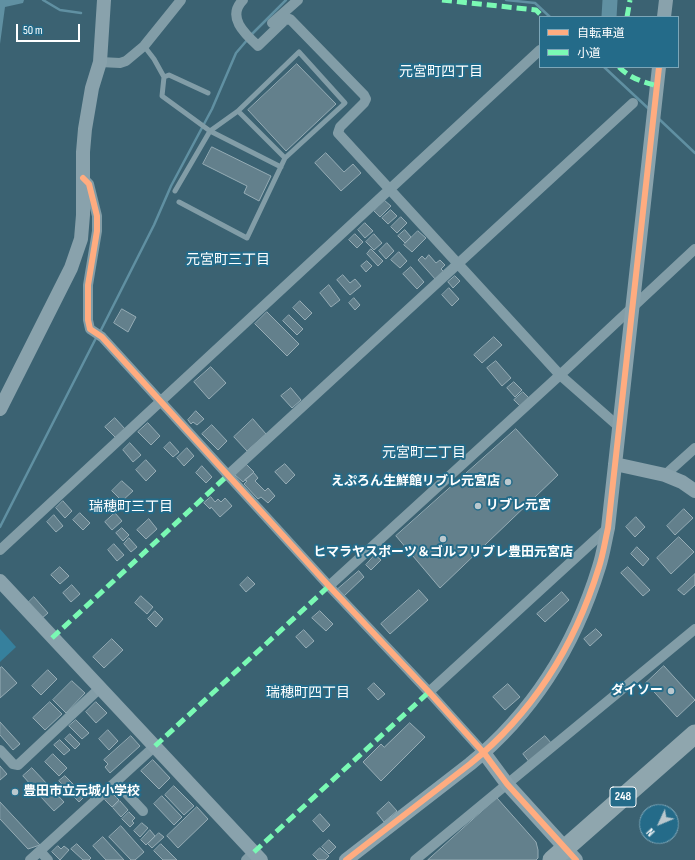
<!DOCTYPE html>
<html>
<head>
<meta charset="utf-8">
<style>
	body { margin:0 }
	#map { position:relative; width:695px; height:860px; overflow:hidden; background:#3b6272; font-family:"Sofia Sans Condensed","Noto Sans JP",sans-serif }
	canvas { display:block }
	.legend { position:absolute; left:539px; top:16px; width:140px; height:52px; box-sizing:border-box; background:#246b89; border:1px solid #7ca6b8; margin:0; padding:5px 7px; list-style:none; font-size:12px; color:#fff }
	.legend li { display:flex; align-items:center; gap:8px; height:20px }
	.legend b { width:20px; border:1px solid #7ca6b8 }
	.north { position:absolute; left:639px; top:804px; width:40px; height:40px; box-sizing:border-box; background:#246b89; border:1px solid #7ca6b8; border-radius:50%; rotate:226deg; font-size:11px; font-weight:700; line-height:16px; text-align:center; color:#fff }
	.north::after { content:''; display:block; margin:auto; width:14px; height:18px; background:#bac8ce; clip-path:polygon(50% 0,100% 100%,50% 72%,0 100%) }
	.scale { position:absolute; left:16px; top:24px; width:64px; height:18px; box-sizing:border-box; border:2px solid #fff; border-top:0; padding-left:5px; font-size:12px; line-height:14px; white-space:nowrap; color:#fff; -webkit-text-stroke:3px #246b89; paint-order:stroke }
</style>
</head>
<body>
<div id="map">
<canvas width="695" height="860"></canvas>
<ul class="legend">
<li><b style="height:5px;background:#ffac80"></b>自転車道</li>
<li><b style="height:5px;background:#7af9b4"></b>小道</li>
</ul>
<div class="north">N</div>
<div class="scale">50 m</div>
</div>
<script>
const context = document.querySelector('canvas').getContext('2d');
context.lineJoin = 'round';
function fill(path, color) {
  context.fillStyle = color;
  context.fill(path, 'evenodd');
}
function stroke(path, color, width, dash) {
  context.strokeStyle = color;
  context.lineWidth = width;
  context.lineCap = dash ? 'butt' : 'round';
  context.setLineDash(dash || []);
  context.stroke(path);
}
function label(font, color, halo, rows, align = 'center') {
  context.font = font + ' "Sofia Sans Condensed","Noto Sans JP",sans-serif';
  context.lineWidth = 4;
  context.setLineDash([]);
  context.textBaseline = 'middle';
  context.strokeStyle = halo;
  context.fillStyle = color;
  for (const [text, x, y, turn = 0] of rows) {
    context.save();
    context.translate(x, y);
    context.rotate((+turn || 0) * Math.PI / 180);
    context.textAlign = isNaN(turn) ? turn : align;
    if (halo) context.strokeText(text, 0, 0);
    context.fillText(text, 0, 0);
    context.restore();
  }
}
const green = new Path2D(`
	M0 629 16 647 0 662Z`);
const water = new Path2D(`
	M0 0H24L23 3 5 7 0 44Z`);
const stream = new Path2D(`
	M43 0 60 10 81 13
	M506 0 535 3 550 17
	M251 35 286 0
	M604 67 650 110
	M659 119 695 153
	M100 332 154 225 171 186 212 109 236 53 248 39
	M0 527 97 336`);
const river = new Path2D(`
	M609 17 610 0`);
const building = new Path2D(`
	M297 64 336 104 286 151 248 110Z
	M212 147 271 176 259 201 244 193 247 186 203 164Z
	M326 153 344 172 353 164 361 173 341 191 315 163Z
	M384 200 391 206 380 217 374 211Z
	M391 210 397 216 388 224 382 218Z
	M401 217 407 223 397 233 391 227Z
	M365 223 373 231 365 238 358 230Z
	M405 230 411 237 405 243 398 236Z
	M418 231 426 238 412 252 404 245Z
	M355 234 363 242 357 248 349 240Z
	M374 234 382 243 374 250 366 242Z
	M387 243 394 251 386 259 379 251Z
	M371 249 383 261 378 266 367 254Z
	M399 252 407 261 400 268 391 260Z
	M429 255 436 263 440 260 445 265 441 269 444 272 436 280 418 260 422 256 425 259Z
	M367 261 372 266 366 272 361 266Z
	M411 267 424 282 417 289 403 274Z
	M343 275 350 283 355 279 361 286 350 295 337 280Z
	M455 276 460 281 453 288 448 282Z
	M329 285 340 300 331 307 320 293Z
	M449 288 459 299 452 306 442 295Z
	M354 298 360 305 355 310 349 303Z
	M300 301 312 313 305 320 293 308Z
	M122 309 136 317 128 332 114 323Z
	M267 312 299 344 287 356 255 324Z
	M289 315 303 329 297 335 283 321Z
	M494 337 502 345 482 363 474 355Z
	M496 361 511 378 502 386 487 368Z
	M211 367 226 383 209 399 194 382Z
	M514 382 522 390 515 397 507 388Z
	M291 388 301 400 292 408 281 396Z
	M523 392 531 400 522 408 514 400Z
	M196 411 204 419 197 425 193 422 191 424 188 420Z
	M115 418 125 429 116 438 105 427Z
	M253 419 266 434 247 451 234 437Z
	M148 423 160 436 151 445 138 432Z
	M212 425 227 441 218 450 202 434Z
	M516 429 558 475 440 588 396 536Z
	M170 442 179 452 173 457 164 448Z
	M130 443 141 455 133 462 123 450Z
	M187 448 194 456 184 466 177 458Z
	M146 460 156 471 146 481 136 470Z
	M246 464 254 472 243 482 235 475Z
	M285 464 295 475 286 484 275 472Z
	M202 466 212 477 206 483 196 473Z
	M254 473 258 478 255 481 265 491 268 488 275 496 268 503 261 497 258 499 244 484 247 481 245 480Z
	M122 481 133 491 122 501 112 491Z
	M211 497 215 502 218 499 221 502 225 498 232 506 220 517 211 507 210 509 204 503Z
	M63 501 72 511 65 518 56 508Z
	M684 509 693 518 675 535 667 526Z
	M80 513 90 523 83 530 73 520Z
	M115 513 122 521 112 530 105 522Z
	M54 515 63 526 56 532 47 522Z
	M636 517 645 527 635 537 626 527Z
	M149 519 157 529 146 539 137 530Z
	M122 528 129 535 123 541 116 533Z
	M679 537 694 552 671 574 657 558Z
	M129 538 137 547 131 552 124 544Z
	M114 544 124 555 117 561 108 550Z
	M637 547 649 559 643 566 631 554Z
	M375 555 381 560 371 570 366 565Z
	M60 567 69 576 60 584 51 575Z
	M628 567 650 590 643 596 621 573Z
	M359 571 364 577 344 596 338 589Z
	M695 574V585L684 595 678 590Z
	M248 577 255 584 246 592 240 585Z
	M72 585 80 594 71 602 63 593Z
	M419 590 428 600 390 634 381 624Z
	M562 592 569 600 545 622 537 614Z
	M141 596 153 607 147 614 135 603Z
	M34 597 48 613 41 619 27 604Z
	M155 611 163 619 156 627 148 619Z
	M320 611 333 624 326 631 312 618Z
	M596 629 602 635 590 646 584 639Z
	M304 630 314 641 306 648 296 637Z
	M112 639 123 650 104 668 93 657Z
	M664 666 695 700 677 717 646 683Z
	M2 667 17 683 0 698V668Z
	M48 670 57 679 41 695 32 686Z
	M72 681 85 693 66 713 53 700Z
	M374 683 385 694 378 700 368 689Z
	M508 684 520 697 505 710 493 697Z
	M50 702 62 714 45 730 33 718Z
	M96 702 107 713 96 723 86 712Z
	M76 720 89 733 82 739 69 726Z
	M0 722 20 744 13 750 0 735Z
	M410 723 425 737 381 781 363 762 381 744 384 747Z
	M108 730 118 741 109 750 99 739Z
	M70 734 80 744 75 749 65 739Z
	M131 736 140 746 110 773 105 767 108 764 104 760Z
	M545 736 552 744 530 763 523 754Z
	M60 740 70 750 64 755 54 745Z
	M53 754 67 768 59 776 45 762Z
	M153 760 170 778 159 789 141 771Z
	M0 766 7 774 0 780Z
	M32 768 48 785 39 794 23 776Z
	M65 776 85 796 79 802 59 781Z
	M174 786 194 806 184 815 165 795Z
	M50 787 64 802 54 811 40 796Z
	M112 793 119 800 112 807 105 800Z
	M162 796 182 817 174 825 154 804Z
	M497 798 536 842 538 850V858L536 860H428Z
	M120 801 128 810 121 817 113 808Z
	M0 802 40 845 28 849 0 819Z
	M389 802 397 811 384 822 377 813Z
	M197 807 208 819 178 848 167 836Z
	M129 812 135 818 132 821 134 823 130 827 122 819Z
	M320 814 330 825 323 832 313 821Z
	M142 823 148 828 140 837 134 831Z
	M121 826 144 852 135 860H131L109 837Z
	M150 830 155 836 146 845 141 840Z
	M159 833 164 837 152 848 148 844Z
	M103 837 124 860H106L93 846Z
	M329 840 336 847 329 854 322 847Z
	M77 844 91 858 89 860H83L71 849Z
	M161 844 177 860H163L154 851Z
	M58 846 61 849 64 846 69 850 60 860 52 852Z
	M320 848 329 856 325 860H318L313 855Z`);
const lane = new Path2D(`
	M144 46 154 59 164 77 162 96 210 131 175 191
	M164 77 169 75 208 93
	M238 111 210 131 281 167
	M179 202 247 238 285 158 345 103 299 52 238 111 285 158`);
const street = new Path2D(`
	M243 0C226 17 245 34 258 46L285 20 290 19 364 95 366 99 364 103 340 127 338 133 560 375 618 426
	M272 23 298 0
	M100 62 120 63 126 61 144 46 181 0
	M83 178 89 184 97 216V231L88 285V320L90 329 102 337 329 586 429 692 484 753
	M228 475 633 103
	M665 475 695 448
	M0 550 540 50
	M329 586 560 375 695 249
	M429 692 608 528
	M0 750 13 764 18 765 100 688
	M116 782 143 811
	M40 851 48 860
	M30 860 155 746
	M246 860 254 852
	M415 860 695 629`);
const secondary = new Path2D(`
	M664 17 666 0
	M0 409 71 268 81 239 83 215V152L85 129 92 88 100 62 104 0
	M615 464 665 475 682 482 695 491
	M0 581 261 860
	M484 753 507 784 576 860
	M346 860 470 764C534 712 575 645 599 567 603 555 605 541 608 528L659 67`);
const highway = new Path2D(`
	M552 860 695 734`);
const quiet = new Path2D(`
	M442 0 536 10 543 17
	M627 17 630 0
	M619 67C631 79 641 81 657 86
	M52 638 228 475
	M155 746 329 586
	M254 852 429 692`);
const cycleway = new Path2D(`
	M83 178 89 184 97 216V231L88 285V320L90 329 102 337 329 586 429 692 484 753 507 784 576 860
	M346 860 470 764C534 712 575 645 599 567 603 555 605 541 608 528L659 67`);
const markers = [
	[508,482,4,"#bac8ce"],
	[478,506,4,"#bac8ce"],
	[443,539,4,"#bac8ce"],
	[671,691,4,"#bac8ce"],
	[15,792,4,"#bac8ce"]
];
const shields = [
	[623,797,26]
];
const shieldNames = [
	["248",623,797]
];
const poiNames = [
	["えぷろん生鮮館リブレ元宮店",500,482],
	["リブレ元宮",486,506,"left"],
	["ヒマラヤスポーツ＆ゴルフリブレ豊田元宮店",443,553,"center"],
	["ダイソー",663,691],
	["豊田市立元城小学校",23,792,"left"]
];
const neighbourhoodNames = [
	["元宮町四丁目",441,72],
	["元宮町三丁目",228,260],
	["元宮町二丁目",424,453],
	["瑞穂町三丁目",131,507],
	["瑞穂町四丁目",308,693]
];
fill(green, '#36809d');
fill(water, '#6090a2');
stroke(stream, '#6090a2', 2.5);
stroke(river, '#6090a2', 15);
fill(building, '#63808c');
stroke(building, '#96acb5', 1);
stroke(lane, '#829da7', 5);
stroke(street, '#829da7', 10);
stroke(secondary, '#89a2ac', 14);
stroke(highway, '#8fa6ae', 19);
stroke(quiet, '#7af9b4', 5, [10, 5]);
stroke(cycleway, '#ffac80', 6);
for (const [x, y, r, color] of markers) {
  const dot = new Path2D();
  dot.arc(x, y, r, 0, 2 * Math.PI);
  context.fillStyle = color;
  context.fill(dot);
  stroke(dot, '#246b89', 1.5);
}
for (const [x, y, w] of shields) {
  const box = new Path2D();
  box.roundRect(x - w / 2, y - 10, w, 20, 3);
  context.fillStyle = '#246b89';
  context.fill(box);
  stroke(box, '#fff', 1);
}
label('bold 12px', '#fff', null, shieldNames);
label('bold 13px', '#fff', '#246b89', poiNames, 'right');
label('14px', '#fff', '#246b89', neighbourhoodNames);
</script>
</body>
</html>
